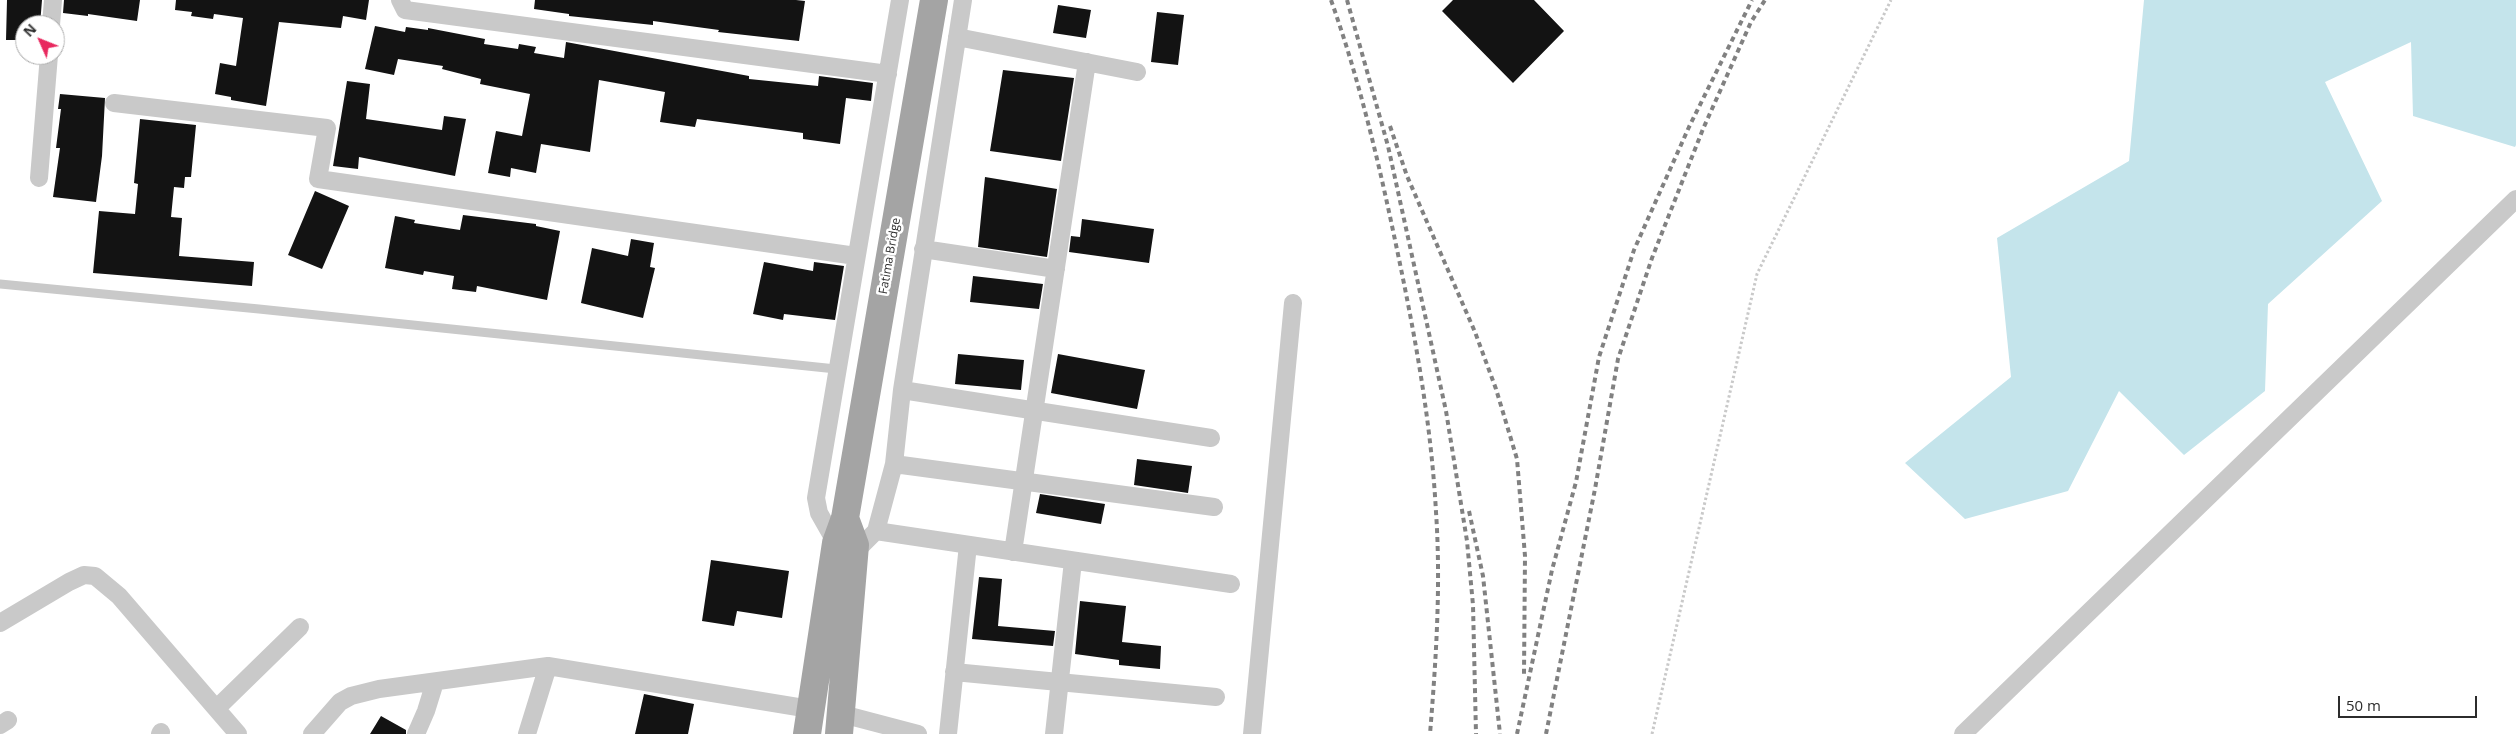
<!DOCTYPE html>
<html>
<head>
<meta charset="utf-8">
<style>
	body { margin:0 }
	#map { position:relative; width:2516px; height:734px; overflow:hidden; background:#fff; font-family:"Open Sans",sans-serif }
	canvas { display:block }
	.north { position:absolute; left:15px; top:15px; width:50px; height:50px; box-sizing:border-box; background:#fff; border:1px solid #ababab; border-radius:50%; rotate:314deg; font-size:14px; font-weight:700; line-height:20px; text-align:center; color:#2c2c2c }
	.north::after { content:''; display:block; margin:auto; width:18px; height:22px; background:#e8295f; clip-path:polygon(50% 0,100% 100%,50% 72%,0 100%) }
	.scale { position:absolute; left:2338px; top:696px; width:139px; height:22px; box-sizing:border-box; border:2px solid #2c2c2c; border-top:0; padding-left:6px; font-size:15px; line-height:18px; white-space:nowrap; color:#2c2c2c; -webkit-text-stroke:4px #fff; paint-order:stroke }
</style>
</head>
<body>
<div id="map">
<canvas width="2516" height="734"></canvas>
<div class="north">N</div>
<div class="scale">50 m</div>
</div>
<script>
const context = document.querySelector('canvas').getContext('2d');
context.lineJoin = 'round';
function fill(path, color) {
  context.fillStyle = color;
  context.fill(path, 'evenodd');
}
function stroke(path, color, width, dash) {
  context.strokeStyle = color;
  context.lineWidth = width;
  context.lineCap = dash ? 'butt' : 'round';
  context.setLineDash(dash || []);
  context.stroke(path);
}
function label(font, color, halo, rows, align = 'center') {
  context.font = font + ' "Open Sans",sans-serif';
  context.lineWidth = 5;
  context.setLineDash([]);
  context.textBaseline = 'middle';
  context.strokeStyle = halo;
  context.fillStyle = color;
  for (const [text, x, y, turn = 0] of rows) {
    context.save();
    context.translate(x, y);
    context.rotate((+turn || 0) * Math.PI / 180);
    context.textAlign = isNaN(turn) ? turn : align;
    if (halo) context.strokeText(text, 0, 0);
    context.fillText(text, 0, 0);
    context.restore();
  }
}
const water = new Path2D(`
	M2144 0H2516V145L2515 147 2413 116 2411 42 2325 82 2382 201 2268 304 2265 391 2184 455 2119 391 2068 491 1965 519 1905 463 2011 377 1997 238 2129 161Z`);
const building = new Path2D(`
	M7 0H42L40 25H25V40H6Z
	M64 0H140L137 21 88 14V16L63 13Z
	M176 0H369L366 20 343 16 341 28 279 22 266 106 231 100V97L215 94 220 63 236 66 243 18 214 14 213 19 191 16 192 12 175 10Z
	M535 0H796L805 1 799 41 718 32 719 30 653 21V25L569 16V14L534 9Z
	M1453 0H1534L1564 31 1513 83 1442 11Z
	M1058 5 1091 10 1086 38 1053 33Z
	M1157 12 1184 15 1178 65 1151 62Z
	M375 26 405 32 406 27 428 30V28L485 39 484 44 518 49 519 44 536 47 534 53 564 58 566 42 749 76V79L818 86 819 76 873 83 871 101 846 98 840 144 803 139V133L720 122 697 119 695 127 660 122 665 92 599 80 590 152 541 144 536 173 511 168 510 177 488 173 496 131 522 136 530 94 480 84 481 79 442 69 443 66 398 59 394 75 365 69Z
	M1003 70 1074 78 1061 161 990 151Z
	M347 81 370 84 366 119 442 130 444 116 466 119 455 176 359 157 358 169 333 166Z
	M60 94 105 98 102 156 96 202 53 197 60 148H56L61 109H58Z
	M140 119 196 125 191 177H185L184 188 174 187 171 217 182 218 179 256 254 262 252 286 93 273 99 211 135 214 138 184 134 183Z
	M985 177 1057 189 1047 257 978 247Z
	M315 191 349 206 322 269 288 255Z
	M463 215 536 224V226L560 231 547 300 477 286 476 292 452 289 454 276 424 271 423 275 385 268 395 216 415 220 414 223 460 230Z
	M1082 219 1154 229 1149 263 1069 252 1071 236 1080 237Z
	M631 239 654 243 650 267 655 268 643 318 581 303 592 248 628 256Z
	M764 262 813 271 814 262 844 266 835 320 784 314 783 320 753 314Z
	M973 276 1043 284 1039 309 970 302Z
	M958 354 1024 360 1021 390 955 384Z
	M1058 354 1145 370 1137 409 1051 393Z
	M1137 459 1192 466 1188 493 1134 485Z
	M1040 494 1105 504 1101 524 1036 513Z
	M711 560 789 571 782 618 737 611 734 626 702 621Z
	M979 577 1002 579 998 626 1055 631 1053 646 972 639Z
	M1080 601 1126 606 1122 642 1161 646 1160 669 1119 665V660L1075 654Z
	M644 694 694 704 688 734H635Z
	M381 716 406 730V734H370Z`);
const path = new Path2D(`
	M1652 734 1757 274 1891 0`);
const lane = new Path2D(`
	M0 284 259 309 836 369`);
const street = new Path2D(`
	M400 0 405 10 888 74
	M51 25 53 0
	M957 37 1137 72
	M114 103 327 128 318 179 856 256
	M39 178 49 55
	M923 249 1056 269
	M902 390 1211 438
	M894 464 1214 507
	M876 531 1231 584
	M836 543 819 513 816 498 900 0
	M855 552 876 531 894 464 902 390 963 0
	M1013 552 1087 62
	M0 623 69 582 84 575 95 576 119 596 238 734
	M954 672 1216 697
	M217 708 300 627
	M842 714 918 734
	M0 725 8 720
	M160 734 161 732
	M312 734 340 702 351 696 379 689 548 666
	M416 734 426 711 435 682
	M527 734 548 666 810 709
	M948 734 968 545
	M1054 734 1073 561
	M1252 734 1293 303
	M1963 734 2516 199`);
const primary = new Path2D(`
	M807 734 836 543 845 518 934 0
	M839 734 855 545 845 518`);
const rail = new Path2D(`
	M1331 0C1359 79 1378 159 1395 240 1414 330 1431 420 1436 512 1441 586 1436 660 1430 734
	M1347 0 1388 146 1446 411 1467 541 1473 605 1476 734
	M1390 126 1407 176 1475 332 1496 389 1517 459 1525 556 1524 674
	M1469 511 1483 576 1500 734
	M1517 734 1552 570 1576 482 1599 357 1634 250 1689 127 1752 0
	M1546 734 1595 489 1618 359 1652 258 1703 129 1751 22 1765 0`);
const streetNames = [
	["Fatima Bridge",890,256,-80]
];
fill(water, '#c4e4eb');
fill(building, '#131313');
stroke(path, '#c9c9c9', 3, [2.5, 2.5]);
stroke(lane, '#c9c9c9', 9);
stroke(street, '#c9c9c9', 18);
stroke(primary, '#a4a4a4', 28);
stroke(rail, '#818181', 4, [5, 4]);
label('12px', '#2c2c2c', '#fff', streetNames);
</script>
</body>
</html>
